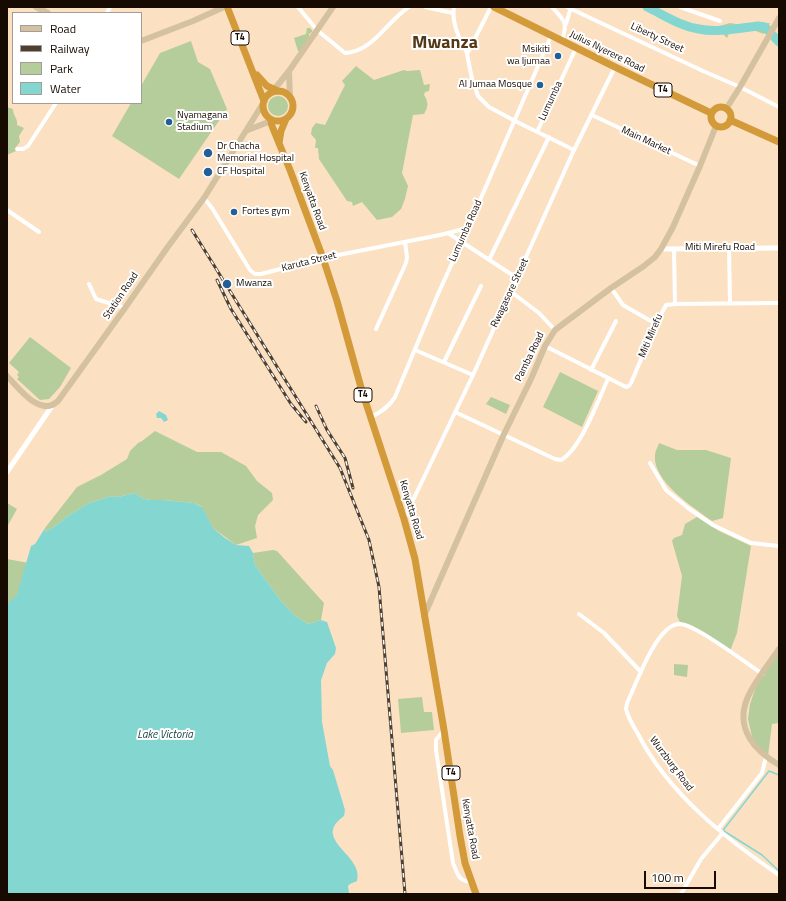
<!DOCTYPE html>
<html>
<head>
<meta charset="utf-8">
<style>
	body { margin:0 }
	#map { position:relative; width:786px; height:901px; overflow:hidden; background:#fce0c2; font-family:"Titillium Web",sans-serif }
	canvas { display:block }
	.frame { position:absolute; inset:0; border:8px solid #160a01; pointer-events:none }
	.legend { position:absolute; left:12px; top:12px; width:130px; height:92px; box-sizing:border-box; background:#fff; border:1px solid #a29d99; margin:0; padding:5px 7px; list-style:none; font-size:12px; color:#160a01 }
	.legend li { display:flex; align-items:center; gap:8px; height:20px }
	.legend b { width:20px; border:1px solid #a29d99 }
	.scale { position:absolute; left:644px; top:871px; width:72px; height:18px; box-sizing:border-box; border:2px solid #160a01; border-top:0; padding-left:5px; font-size:12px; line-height:14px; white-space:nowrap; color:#160a01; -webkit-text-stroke:3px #fff; paint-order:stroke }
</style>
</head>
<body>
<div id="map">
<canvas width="786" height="901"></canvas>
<div class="frame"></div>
<ul class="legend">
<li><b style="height:5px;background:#d4c1a0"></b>Road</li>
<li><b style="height:5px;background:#4e3f30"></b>Railway</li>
<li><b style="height:11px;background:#b4cd9b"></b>Park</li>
<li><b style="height:11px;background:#84d7d1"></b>Water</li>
</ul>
<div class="scale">100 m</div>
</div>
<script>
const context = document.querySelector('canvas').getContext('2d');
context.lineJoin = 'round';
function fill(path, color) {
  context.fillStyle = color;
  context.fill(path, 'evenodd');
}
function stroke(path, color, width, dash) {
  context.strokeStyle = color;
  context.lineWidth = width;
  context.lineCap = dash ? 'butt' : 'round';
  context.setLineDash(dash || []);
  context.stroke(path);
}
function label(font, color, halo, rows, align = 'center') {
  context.font = font + ' "Titillium Web",sans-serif';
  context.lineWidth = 4;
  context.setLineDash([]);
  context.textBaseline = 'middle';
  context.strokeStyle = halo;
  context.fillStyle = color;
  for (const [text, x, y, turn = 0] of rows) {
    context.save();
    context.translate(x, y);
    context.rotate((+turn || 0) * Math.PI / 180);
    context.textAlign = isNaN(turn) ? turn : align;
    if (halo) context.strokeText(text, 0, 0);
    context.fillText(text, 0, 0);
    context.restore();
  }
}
const green = new Path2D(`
	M730 23 742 25 770 23 764 34 750 29 730 31 727 38 720 31 712 32 710 34 707 31 710 26 713 28Z
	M307 28H310L312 30V32L309 34V38L300 51H298L294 38 306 34Z
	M191 41 198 62 210 69 227 109 179 179 112 136 131 103H141V86L160 53Z
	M356 66 374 80 404 70 407 71 420 70 424 85 430 84 429 91 425 92 424 95C429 103 428 107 424 114L413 115 402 173 408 186 405 199 401 209 392 217 377 220 362 202 353 206 352 202 347 201 319 159 318 148H315L316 140 311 134 312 128 316 123 325 125 345 85 342 81Z
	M268 106a10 10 0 1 1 20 0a10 10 0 1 1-20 0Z
	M7 107 13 109C13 116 18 118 17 125L24 128 19 136 20 142 16 147V151L7 155Z
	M30 337 71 368 60 387 49 399 40 400 17 379 19 377 17 375 19 372 9 363Z
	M560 372 598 391 582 427 543 407Z
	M491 397 510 405 506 414 486 404Z
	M155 431 197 452H221L246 466 257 481 272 493 273 500 258 515 255 526 257 538 236 545 213 528 201 506 194 503 164 500H150L142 498 135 493 118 497 112 496 89 503 69 515 62 521 46 532 45 528 77 487 101 475 127 459 130 451 138 443 142 441Z
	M659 443 677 450H706L731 458 723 518 712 521C694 508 652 481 655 455 655 451 658 447 659 443Z
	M7 503 17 509 7 527Z
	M697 517 719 531 751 546 737 633 730 651 693 626 680 622 677 616 682 576 672 541 674 538 682 535 685 524Z
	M273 550 277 551 324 603 321 620 308 624 295 616 281 601 255 565 253 553Z
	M7 559 29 563 16 605 7 602Z
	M779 653V723L772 724 768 756 753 741 748 719 750 704 757 684Z
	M674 664 688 665 687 677 674 675Z
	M422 697 424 712H432L434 730 401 733 398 699Z`);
const water = new Path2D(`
	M159 411 166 415 168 420 164 422 161 418H157L156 414Z
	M135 493 142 498 150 500H164L194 503 202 507 213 528 225 538 236 545 249 546 253 553 255 565 281 601 295 616 308 624 321 620 327 622 336 648 335 654 327 663 321 680 322 722 330 766 333 770 345 810 344 816C310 840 365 855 357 881L350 884 348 886 349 894H7V604L17 595 31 546 35 544 45 528 46 532 62 521 69 515 89 503 112 496 118 497Z`);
const stream = new Path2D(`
	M779 775 769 771 724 829V831L762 855 779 871`);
const river = new Path2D(`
	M647 7C664 15 680 26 699 29 717 33 739 28 758 26L765 27 779 42`);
const minor = new Path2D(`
	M298 7 317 30 345 53C373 52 388 20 409 7
	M425 7 453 13
	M454 7C451 23 460 40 467 53
	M491 7 467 54 472 79 478 96 489 107 515 121 574 150
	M552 7C565 22 568 21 562 41
	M567 7 703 71 740 87 779 107
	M680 7 720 21
	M107 13 110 7
	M566 24 571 7
	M592 115 700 166
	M537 132 576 48
	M17 149H23L28 146 56 103
	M204 198 212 208 250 270 255 274H261L323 258 440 235 468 228
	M7 210 39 232
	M448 233 517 278
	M729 248 730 303
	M674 249 675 304
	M489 260 549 137
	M89 284 96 299 125 308
	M611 288 623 305 656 324
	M510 291 539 313 555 330
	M376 329 406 263 407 257 405 242
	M545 346 626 387 629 386 631 383 656 324 666 305 675 304 779 303
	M415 350 473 375
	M444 362 481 286
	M591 370 616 321
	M455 412 555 459 561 460C581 449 598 400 608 379
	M371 417C381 412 389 407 395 397L438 294 468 228 551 36
	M650 463 666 490 688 508 713 525 751 543 779 546
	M404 519 473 375 574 150 615 67
	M579 614 604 633 641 672
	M763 674C747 664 694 623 679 624 656 625 636 685 627 703L626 709C628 718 634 727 638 734 668 793 726 839 779 875
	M444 730 436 740V750L453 863C458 875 458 881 472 882
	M718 829 762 773 766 757
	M681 894 701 859 722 834`);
const tertiary = new Path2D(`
	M661 249 779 248
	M7 472 52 406`);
const secondary = new Path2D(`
	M36 7 48 13
	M141 41 193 21 224 7
	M289 71 290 98
	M272 92 289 71 333 7
	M726 109 740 87 779 18
	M248 130 271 121
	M7 376C19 388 40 418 58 401L125 308 167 248 204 198 262 105
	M424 616 504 434 531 379 545 346 555 330 611 288 644 266 655 257 661 249 673 227 700 166 716 126
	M779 649C769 664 754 682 747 699 735 729 755 751 779 765`);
const trunk = new Path2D(`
	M494 7 615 67 711 113
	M228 9 264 101
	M257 75 267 86 278 91
	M263 106a15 15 0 1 1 30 0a15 15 0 1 1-30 0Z
	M711 117a10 10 0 1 1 20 0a10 10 0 1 1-20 0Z
	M730 120 779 142
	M271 121 272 126 290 170 323 258 337 301 362 391 404 519 415 559 444 730 460 836 465 863 476 894
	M279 143 281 131 286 119`);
const rail = new Path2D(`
	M192 230 340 468 369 540 379 587 405 894
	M217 280 231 309 291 404 306 422
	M316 406 327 430 345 458 353 488`);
const markers = [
	[558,56,4,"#235f96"],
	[540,85,4,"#235f96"],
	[169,122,4,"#235f96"],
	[208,153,5,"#235f96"],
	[208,172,5,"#235f96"],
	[234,212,4,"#235f96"],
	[227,284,5,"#235f96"]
];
const shields = [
	[240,38,18],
	[663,90,18],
	[363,395,18],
	[451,773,18]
];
const shieldNames = [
	["T4",240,38],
	["T4",663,90],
	["T4",363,395],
	["T4",451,773]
];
const streetNames = [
	["Liberty Street",657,38,25],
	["Julius Nyerere Road",607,52,26],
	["Lumumba",551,101,-65],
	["Main Market",646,141,25],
	["Kenyatta Road",312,201,70],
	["Lumumba Road",466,231,-66],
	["Miti Mirefu Road",720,248],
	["Karuta Street",309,262,-14],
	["Rwagasore Street",510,293,-65],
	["Station Road",121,296,-56],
	["Miti Mirefu",651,336,-67],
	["Pamba Road",530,357,-64],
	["Kenyatta Road",411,510,73],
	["Wurzburg Road",671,764,53],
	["Kenyatta Road",470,829,80]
];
const poiNames = [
	["Msikiti",550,50,"right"],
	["wa Ijumaa",550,62,"right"],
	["Al Jumaa Mosque",532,85,"right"],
	["Nyamagana",177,116],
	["Stadium",177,128],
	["Dr Chacha",217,147],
	["Memorial Hospital",217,159],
	["CF Hospital",217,172],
	["Fortes gym",242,212],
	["Mwanza",236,284]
];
const waterNames = [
	["Lake Victoria",165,735]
];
const townNames = [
	["Mwanza",445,44]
];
fill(green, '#b4cd9b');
fill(water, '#84d7d1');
stroke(stream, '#84d7d1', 1.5);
stroke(river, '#84d7d1', 9);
stroke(minor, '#fff', 4);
stroke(tertiary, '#fff', 5);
stroke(secondary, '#d4c1a0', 6);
stroke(trunk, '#d39a3a', 7);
stroke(rail, '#4e3f30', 3);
stroke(rail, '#fff', 1.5, [4.5]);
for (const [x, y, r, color] of markers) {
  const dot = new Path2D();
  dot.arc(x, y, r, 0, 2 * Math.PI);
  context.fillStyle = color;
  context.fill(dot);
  stroke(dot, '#fff', 1.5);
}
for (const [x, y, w] of shields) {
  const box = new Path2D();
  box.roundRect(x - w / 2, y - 7, w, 14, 3);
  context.fillStyle = '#fff';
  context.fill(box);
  stroke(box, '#160a01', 1);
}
label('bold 9px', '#160a01', null, shieldNames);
label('10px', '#160a01', '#fff', streetNames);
label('10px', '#160a01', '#fff', poiNames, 'left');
label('italic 11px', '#153d3b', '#fff', waterNames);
label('bold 18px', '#553915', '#fff', townNames);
</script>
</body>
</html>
